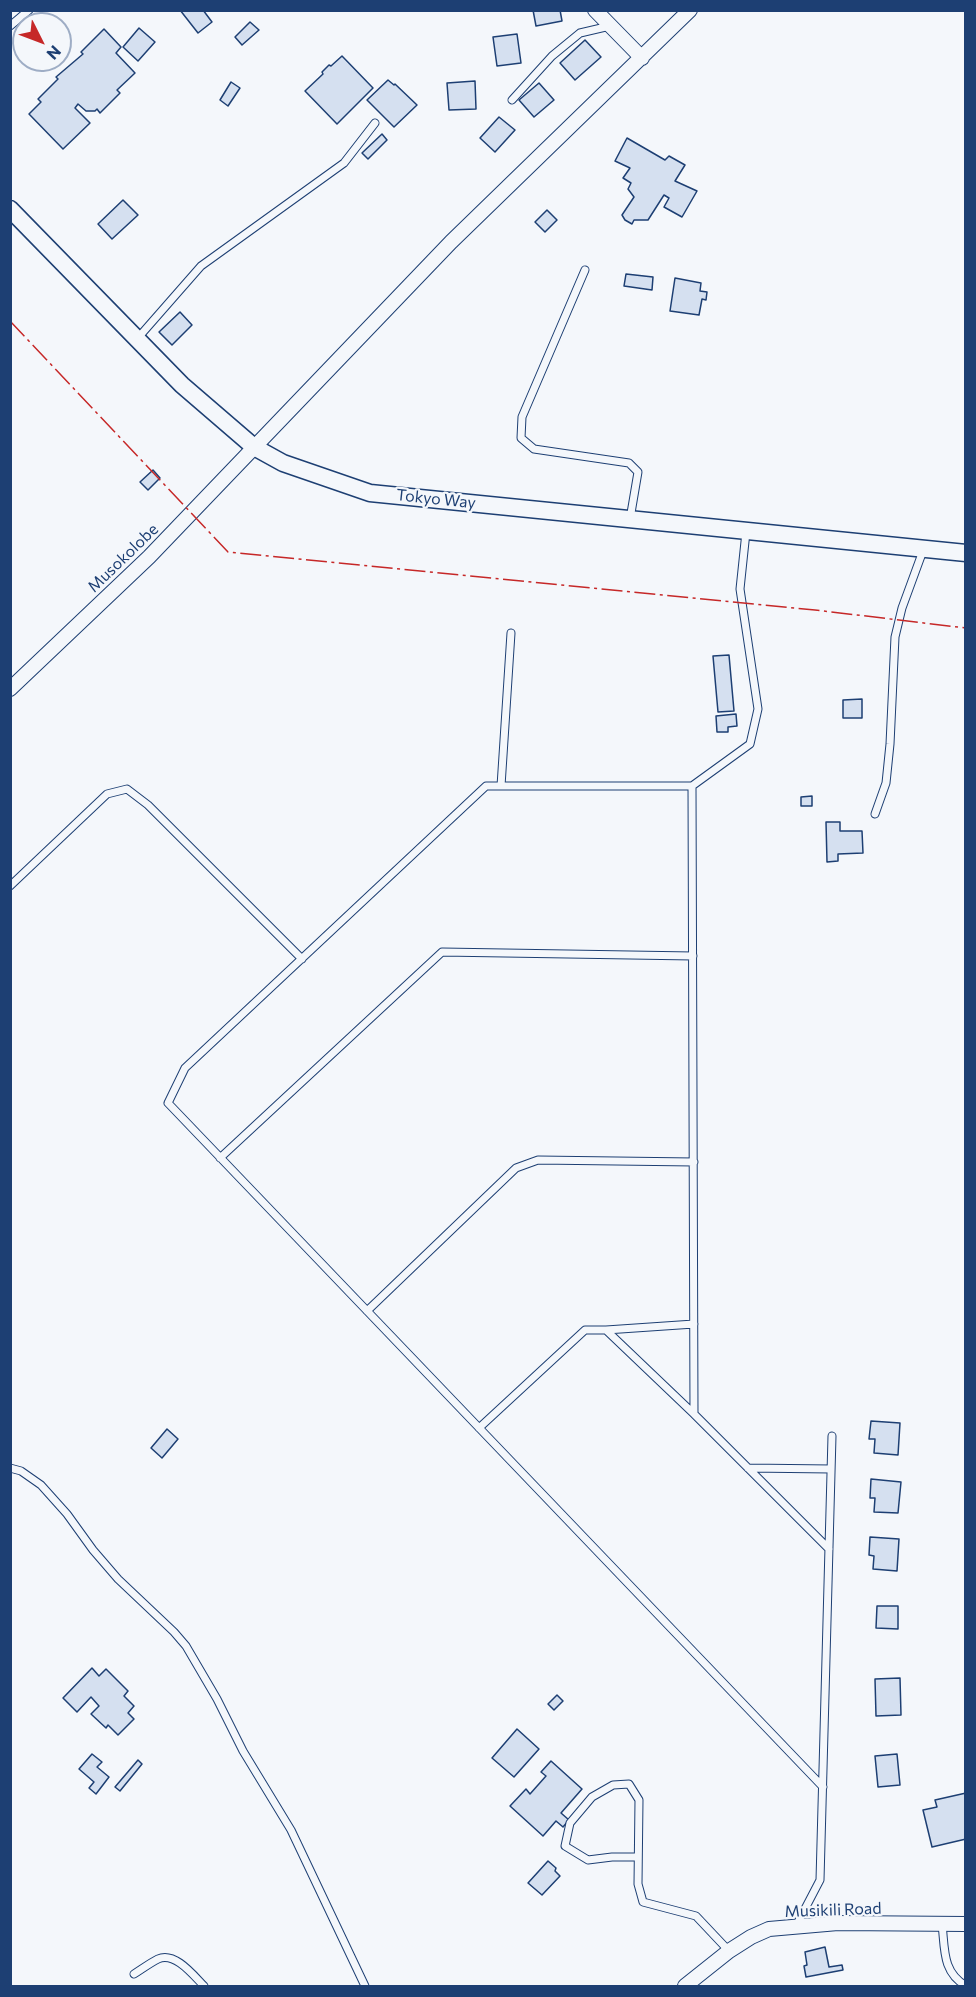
<!DOCTYPE html>
<html>
<head>
<meta charset="utf-8">
<style>
	body { margin:0 }
	#map { position:relative; width:976px; height:1997px; overflow:hidden; background:#f4f7fb; font-family:Commissioner,sans-serif }
	canvas { display:block }
	.frame { position:absolute; inset:0; border:12px solid #1d3f73; pointer-events:none }
	.north { position:absolute; left:12px; top:12px; width:60px; height:60px; box-sizing:border-box; background:#f4f7fb; border:2px solid #9eadc5; border-radius:50%; rotate:132deg; font-size:16px; font-weight:700; line-height:24px; text-align:center; color:#1d3f73 }
	.north::after { content:''; display:block; margin:auto; width:21px; height:27px; background:#c62828; clip-path:polygon(50% 0,100% 100%,50% 72%,0 100%) }
</style>
</head>
<body>
<div id="map">
<canvas width="976" height="1997"></canvas>
<div class="frame"></div>
<div class="north">N</div>
</div>
<script>
const context = document.querySelector('canvas').getContext('2d');
context.lineJoin = 'round';
function fill(path, color) {
  context.fillStyle = color;
  context.fill(path, 'evenodd');
}
function stroke(path, color, width, dash) {
  context.strokeStyle = color;
  context.lineWidth = width;
  context.lineCap = dash ? 'butt' : 'round';
  context.setLineDash(dash || []);
  context.stroke(path);
}
function label(font, color, halo, rows, align = 'center') {
  context.font = font + ' Commissioner,sans-serif';
  context.lineWidth = 4.5;
  context.setLineDash([]);
  context.textBaseline = 'middle';
  context.strokeStyle = halo;
  context.fillStyle = color;
  for (const [text, x, y, turn = 0] of rows) {
    context.save();
    context.translate(x, y);
    context.rotate((+turn || 0) * Math.PI / 180);
    context.textAlign = isNaN(turn) ? turn : align;
    if (halo) context.strokeText(text, 0, 0);
    context.fillText(text, 0, 0);
    context.restore();
  }
}
const building = new Path2D(`
	M180 10H203L212 22 198 33Z
	M533 10H560L562 21 536 26Z
	M250 22 259 30 242 45 235 37Z
	M139 28 155 42 138 61 123 47Z
	M104 29 121 47 116 53 135 73 117 90 120 93 100 113 97 109 95 111H86L78 104 75 108 90 123 63 149 29 114 41 102 38 99 58 79 56 77 83 54 81 52Z
	M517 34 521 63 497 66 493 37Z
	M585 40 601 57 575 80 560 63Z
	M342 56 373 88 337 124 305 91 323 74 322 72 329 65 331 66Z
	M388 80 394 85 395 84 417 105 394 127 367 100Z
	M475 81 476 109 449 110 447 83Z
	M231 82 240 88 228 106 220 100Z
	M539 83 554 100 534 117 519 100Z
	M499 117 515 130 495 152 480 138Z
	M382 134 387 140 368 159 362 153Z
	M627 138 665 160 669 156 685 165 675 181 697 191 682 217 664 207 669 198 664 195 648 220H634L632 224 625 220 622 215 634 197 628 189 631 183 623 178 630 168 615 161Z
	M123 200 138 215 112 239 98 224Z
	M547 210 557 220 545 232 535 222Z
	M626 274 653 277 652 290 624 286Z
	M675 278 701 283 700 291 707 292 706 300 702 299 699 315 670 311Z
	M180 312 192 325 172 345 159 332Z
	M153 470 160 478 148 490 140 482Z
	M729 655 734 711 718 712 713 656Z
	M862 699V718H843V700Z
	M736 714 737 726 728 727V732H717L716 716Z
	M812 796V806H801V797Z
	M826 822H840V831H862L863 853 838 854V861L827 862Z
	M871 1421 900 1423 898 1455 874 1453 875 1439H869Z
	M167 1429 178 1439 162 1458 151 1448Z
	M871 1479 901 1482 898 1513 874 1512 875 1498H870Z
	M870 1537 899 1539 897 1571 873 1569 874 1556 869 1555Z
	M877 1606H898V1629L876 1628Z
	M92 1668 99 1676 106 1669 128 1691 124 1696 134 1706 128 1713 134 1719 118 1735 108 1725 106 1728 91 1714 99 1706 91 1697 77 1712 63 1698Z
	M900 1678 901 1715 876 1716 875 1679Z
	M557 1695 563 1701 554 1710 548 1704Z
	M517 1729 539 1749 514 1777 492 1758Z
	M92 1754 102 1762 97 1767 109 1777 96 1794 89 1788 94 1782 79 1769Z
	M897 1754 900 1785 878 1787 875 1756Z
	M138 1760 142 1764 120 1791 115 1787Z
	M551 1761 582 1789 561 1813 569 1820 563 1827 556 1821 543 1836 510 1806 526 1789 530 1794 546 1776 541 1772Z
	M966 1793V1839L932 1847 923 1810 937 1807 935 1800Z
	M548 1861 556 1868 555 1871 560 1876 542 1895 528 1883Z
	M825 1947 829 1967 842 1965 843 1970 806 1977 804 1966 807 1965 805 1952Z`);
const service = new Path2D(`
	M10 26 29 10
	M512 100 552 56 580 33 610 26
	M585 270 522 417 521 438 534 449 629 463 638 472 630 519
	M137 339 201 266 344 163 375 123
	M501 786 511 633
	M692 786 750 744 758 709 740 589 746 532
	M875 814 886 783 890 744 895 637 902 608 924 548
	M10 886 107 794 127 789 148 805 302 959
	M220 1158 442 952 693 956
	M367 1311 516 1168 538 1160 694 1162
	M606 1330 694 1324
	M479 1428 585 1330H606L694 1414
	M10 1468 21 1471 41 1485 67 1514 93 1550 118 1579 174 1632 186 1646 217 1699 243 1751 291 1830 365 1986
	M748 1468 831 1469
	M823 1787 168 1103 185 1068 486 786H692L694 1414 829 1549
	M638 1857H612L588 1860 565 1846 570 1823 592 1797 613 1785 629 1784 639 1800 638 1884 643 1902 696 1916 729 1951
	M942 1924C945 1949 942 1972 966 1986
	M796 1926 820 1880 832 1436
	M134 1974C142 1969 150 1963 158 1959 175 1951 194 1976 204 1986`);
const minor = new Path2D(`
	M595 10 642 58
	M10 689 149 557 451 242 690 10
	M685 1986 729 1951 751 1937 769 1929 838 1923 966 1924`);
const tertiary = new Path2D(`
	M10 209 182 385 254 447 283 463 370 493 966 553`);
const power = new Path2D(`
	M10 321 228 552 815 610 966 628`);
const streetNames = [
	["Tokyo Way",436,499,6],
	["Musokolobe",123,558,-44],
	["Musikili Road",833,1910,-2]
];
fill(building, '#d5e0f0');
stroke(building, '#1d3f73', 1.5);
stroke(service, '#1d3f73', 9);
stroke(minor, '#1d3f73', 16);
stroke(tertiary, '#1d3f73', 19);
stroke(service, '#f4f7fb', 7);
stroke(minor, '#f4f7fb', 14);
stroke(tertiary, '#f4f7fb', 16);
stroke(power, '#c62828', 1.5, [21, 4.5, 3, 4.5]);
label('16px', '#1d3f73', '#f4f7fb', streetNames);
</script>
</body>
</html>
